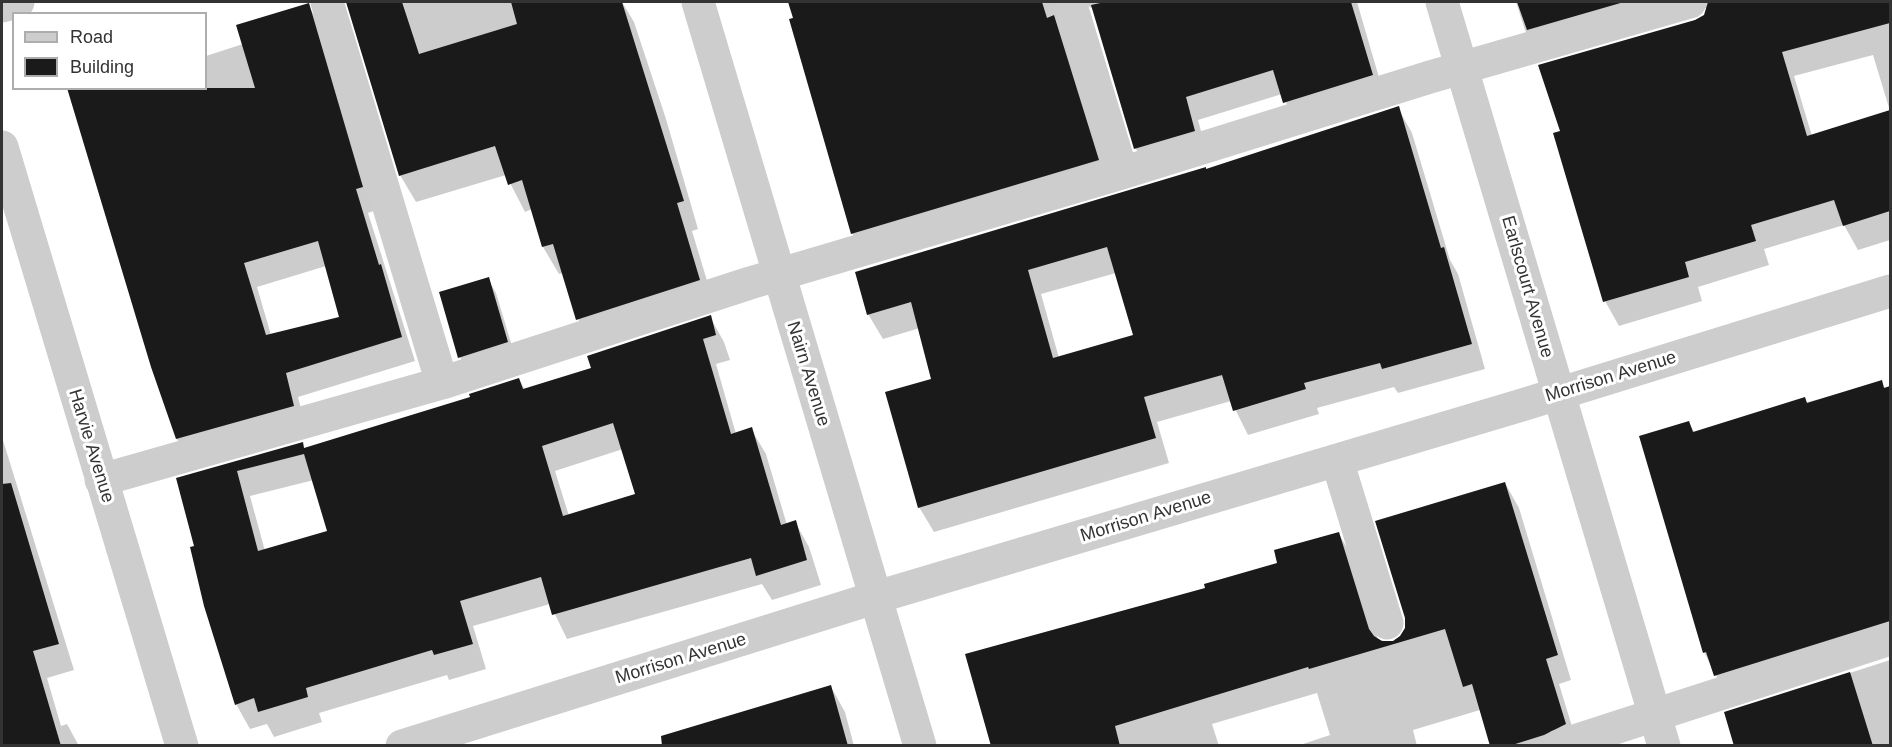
<!DOCTYPE html>
<html>
<head>
<meta charset="utf-8">
<style>
	body { margin:0 }
	#map { position:relative; width:1892px; height:747px; overflow:hidden; background:#fff; font-family:Arial,sans-serif }
	canvas { display:block }
	.frame { position:absolute; inset:0; border:3px solid #333; pointer-events:none }
	.legend { position:absolute; left:12px; top:12px; width:195px; height:78px; box-sizing:border-box; background:#fff; border:2px solid #adadad; margin:0; padding:8px 10px; list-style:none; font-size:18px; color:#333 }
	.legend li { display:flex; align-items:center; gap:12px; height:30px }
	.legend b { width:30px; border:2px solid #adadad }
</style>
</head>
<body>
<div id="map">
<canvas width="1892" height="747"></canvas>
<div class="frame"></div>
<ul class="legend">
<li><b style="height:8px;background:#cdcdcd"></b>Road</li>
<li><b style="height:16px;background:#1a1a1a"></b>Building</li>
</ul>
</div>
<script>
const context = document.querySelector('canvas').getContext('2d');
context.lineJoin = 'round';
function fill(path, color) {
  context.fillStyle = color;
  context.fill(path, 'evenodd');
}
function stroke(path, color, width, dash) {
  context.strokeStyle = color;
  context.lineWidth = width;
  context.lineCap = dash ? 'butt' : 'round';
  context.setLineDash(dash || []);
  context.stroke(path);
}
function label(font, color, halo, rows, align = 'center') {
  context.font = font + ' Arial,sans-serif';
  context.lineWidth = 6;
  context.setLineDash([]);
  context.textBaseline = 'middle';
  context.strokeStyle = halo;
  context.fillStyle = color;
  for (const [text, x, y, turn = 0] of rows) {
    context.save();
    context.translate(x, y);
    context.rotate((+turn || 0) * Math.PI / 180);
    context.textAlign = isNaN(turn) ? turn : align;
    if (halo) context.strokeText(text, 0, 0);
    context.fillText(text, 0, 0);
    context.restore();
  }
}
const shadow = new Path2D(`
	M347 2H622L634 22 666 119 698 229 692 231 715 307 594 346 578 319 563 273 559 274 543 247 532 209 525 212 506 175 416 202 400 175Z
	M790 2H1357L1385 98 1297 125 1282 94 1198 120 1207 153 1149 172 1136 149 1093 9 1088 6 1111 183 865 256 852 233Z
	M1516 2H1890V240L1858 250 1844 225 1764 249 1769 265 1698 287 1702 301 1619 326 1605 301 1562 132 1704 16 1709 8H1699L1539 54 1525 30ZM1873 55 1890 111 1812 136 1794 76Z
	M308 5 322 28 376 210 368 213 415 361 298 397 306 429 191 462 177 439 206 88V56L243 44ZM326 266 341 318 271 335 257 287Z
	M1398 108 1412 133 1450 260 1458 274 1485 369 1398 393 1394 387 1317 408 1319 414 1248 435 1231 401 1157 422 1169 463 934 532 919 507 933 380 920 328 883 339 868 314 1206 170ZM1116 273 1135 336 1059 358 1041 294Z
	M488 279 496 293 515 356 468 371 460 357Z
	M710 317 724 342 730 360 716 364 736 434 751 429 766 454 787 525 795 522 809 547 821 585 772 600 762 584 567 639 550 604 473 626 486 669 449 680 447 675 319 713 322 722 274 737 267 724 250 729 236 704 178 479 302 444 305 450 471 398 519 379 525 390 593 369ZM623 449 637 495 569 516 555 471ZM314 480 329 532 265 551 250 496Z
	M1881 382 1885 388 1890 387V649L1729 701 1704 652 1689 423 1695 433Z
	M2 437 74 670 47 678 61 726 67 724 79 746H2Z
	M1505 483 1519 508 1571 680 1559 684 1578 746H1491L1480 710 1413 730 1417 746H1297L1330 735 1317 693 1212 724 1219 746H999L1207 589 1279 564 1339 534 1353 558 1378 640 1393 642 1401 637Z
	M1890 660V746H1735L1726 713Z
	M831 687 845 712 854 746H716Z`);
const building = new Path2D(`
	M346 2H402L419 54 517 24 511 2H622L684 201 677 203 700 280 576 320 553 244 542 247 522 180 508 185 495 146 399 176Z
	M788 2H1042L1047 18 1054 15 1099 160 851 234 789 19 793 18Z
	M1105 2H1351L1373 75 1283 103 1273 70 1186 97 1195 131 1134 149 1091 5Z
	M1517 2H1624L1527 30Z
	M1708 2H1890V23L1782 52 1807 136 1890 110V211L1843 226 1834 200 1751 225 1756 241 1685 262 1689 277 1603 302 1553 133 1560 131 1538 65 1695 20 1704 15Z
	M309 3 363 187 356 189 379 265 381 264 402 337 286 373 294 406 176 439 151 367 67 88H255L236 25ZM318 241 339 317 266 335 244 263Z
	M1399 106 1441 248 1444 247 1472 344 1382 369 1380 363 1304 383 1306 389 1233 411 1222 375 1144 397 1156 438 918 508 885 392 931 379 911 302 867 315 855 272 1206 167V169ZM1107 247 1133 335 1053 358 1028 270Z
	M489 277 508 342 458 358 439 292Z
	M711 315 716 335 703 339 731 434 752 427 781 525 796 520 807 560 756 576 751 558 552 615 541 577 460 601 473 644 434 655 432 650 306 688 308 697 258 712 254 698 235 705 204 606 190 547 194 546 176 478 303 442 304 448 470 397 469 394 519 378 523 389 591 368 587 356ZM613 423 635 494 563 516 542 446ZM304 454 327 531 258 551 237 471Z
	M1882 380 1884 388 1890 386V621L1714 676 1706 652 1703 653 1639 436 1689 421 1693 432 1805 397 1807 403Z
	M1505 482 1558 655 1546 659 1566 724 1544 735 1509 746H1490L1472 684 1463 687 1445 629 1309 669 1308 667 1115 726 1120 746H991L965 654 1205 588 1204 584 1277 563 1274 550 1339 532 1369 629 1374 636 1382 641H1393L1400 636 1405 628V618L1375 521Z
	M11 483 59 644 33 651 61 746H2V484Z
	M1850 672 1873 746H1734L1724 712Z
	M831 685 848 746H662L661 736Z`);
const minor = new Path2D(`
	M327 2 442 383
	M698 2 920 746
	M1070 2 1122 173
	M1442 2 1664 746
	M2 6 18 2
	M2 147 182 746
	M1337 460 1387 623
	M101 480 442 383 750 283 1122 173 1430 77 1690 2
	M402 746 877 597 1522 405 1890 291
	M1559 746 1890 639`);
const streetNames = [
	["Earlscourt Avenue",1527,287,74],
	["Nairn Avenue",808,374,73],
	["Morrison Avenue",1611,377,-17],
	["Harvie Avenue",91,446,73],
	["Morrison Avenue",1146,517,-17],
	["Morrison Avenue",681,659,-17]
];
fill(shadow, '#0003');
fill(building, '#1a1a1a');
stroke(minor, '#cdcdcd', 33);
label('18px', '#333', '#fff', streetNames);
</script>
</body>
</html>
